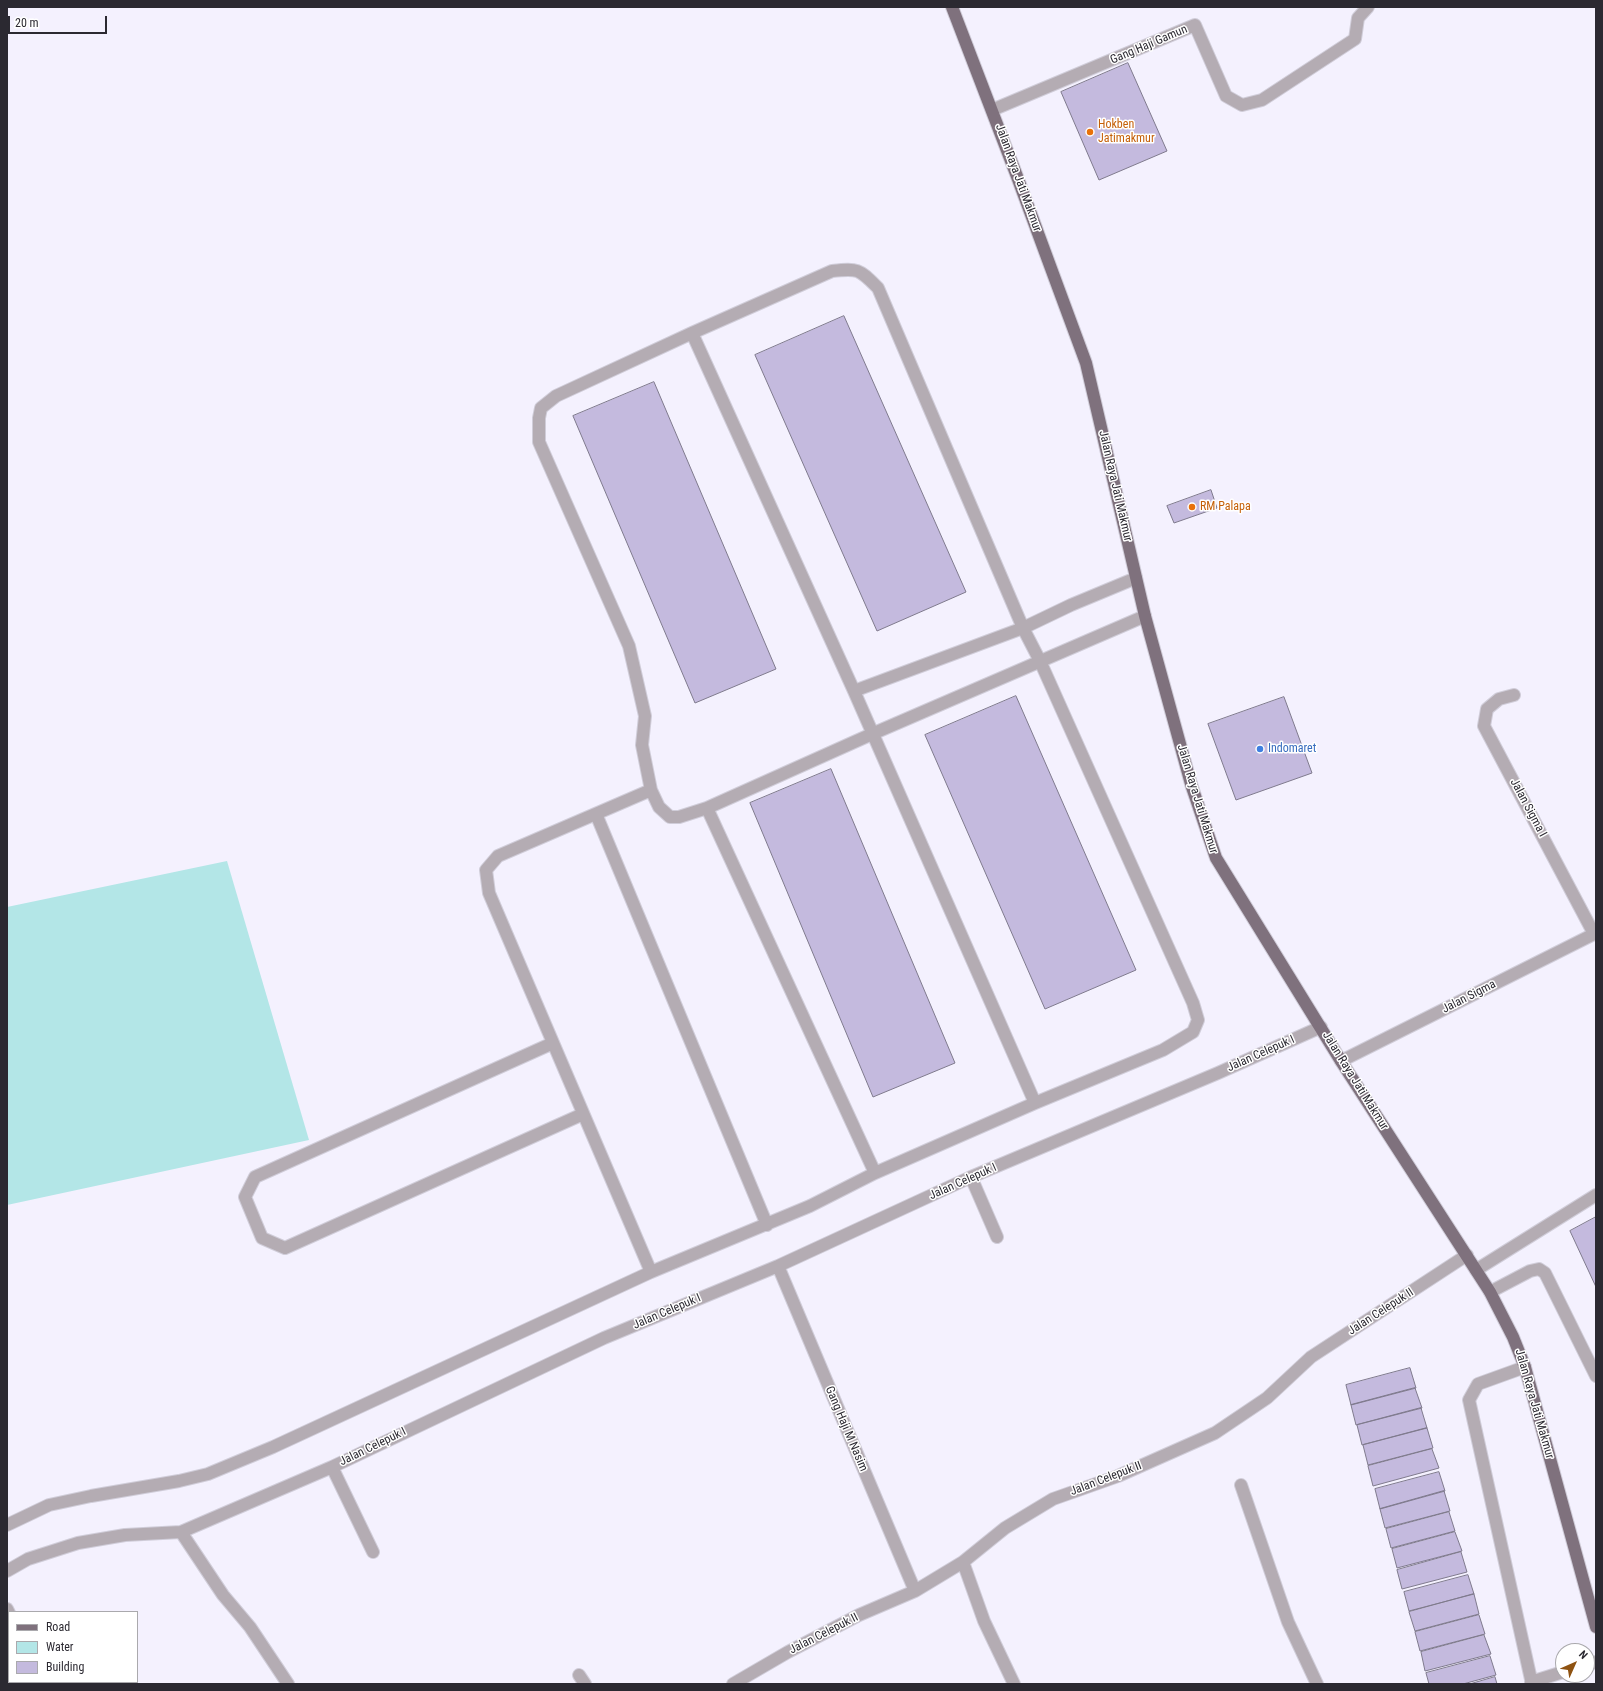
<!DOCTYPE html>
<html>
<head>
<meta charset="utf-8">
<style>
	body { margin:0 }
	#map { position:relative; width:1603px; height:1691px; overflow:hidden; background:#f4f1fe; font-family:"Roboto Condensed",sans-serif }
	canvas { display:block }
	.frame { position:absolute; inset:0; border:8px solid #2b2931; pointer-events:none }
	.legend { position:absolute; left:8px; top:1611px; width:130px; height:72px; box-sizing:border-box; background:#fff; border:1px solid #aaa9ad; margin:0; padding:5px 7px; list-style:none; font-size:12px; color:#2b2931 }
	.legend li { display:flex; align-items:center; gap:8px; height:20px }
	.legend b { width:20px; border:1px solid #aaa9ad }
	.north { position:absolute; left:1555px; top:1643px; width:40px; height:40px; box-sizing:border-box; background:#fff; border:1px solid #aaa9ad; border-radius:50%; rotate:45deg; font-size:11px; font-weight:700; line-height:16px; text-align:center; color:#2b2931 }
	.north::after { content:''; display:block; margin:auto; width:14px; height:18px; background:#8f5312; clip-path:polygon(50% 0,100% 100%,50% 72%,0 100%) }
	.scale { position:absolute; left:8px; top:16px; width:99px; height:18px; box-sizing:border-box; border:2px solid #2b2931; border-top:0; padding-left:5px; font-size:12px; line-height:14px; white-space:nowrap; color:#2b2931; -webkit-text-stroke:3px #fff; paint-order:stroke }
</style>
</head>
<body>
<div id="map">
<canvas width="1603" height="1691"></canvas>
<div class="frame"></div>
<ul class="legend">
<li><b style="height:5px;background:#7f717d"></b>Road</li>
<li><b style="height:11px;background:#b3e6e7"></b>Water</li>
<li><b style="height:11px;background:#c4bade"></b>Building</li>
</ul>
<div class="north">N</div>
<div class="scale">20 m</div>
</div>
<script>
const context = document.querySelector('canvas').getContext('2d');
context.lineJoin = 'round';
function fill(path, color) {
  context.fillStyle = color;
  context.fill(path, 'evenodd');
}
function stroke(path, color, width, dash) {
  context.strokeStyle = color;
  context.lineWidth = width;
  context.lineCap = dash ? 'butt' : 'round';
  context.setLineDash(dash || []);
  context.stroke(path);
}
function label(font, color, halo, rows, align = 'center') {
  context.font = font + ' "Roboto Condensed",sans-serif';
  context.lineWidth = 3;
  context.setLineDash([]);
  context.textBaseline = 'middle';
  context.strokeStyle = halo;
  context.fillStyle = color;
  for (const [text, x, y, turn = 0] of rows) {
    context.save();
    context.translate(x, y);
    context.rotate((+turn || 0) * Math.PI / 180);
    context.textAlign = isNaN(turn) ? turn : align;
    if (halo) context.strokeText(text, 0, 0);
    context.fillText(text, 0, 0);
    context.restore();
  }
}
const water = new Path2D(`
	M227 861 309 1140 7 1205V907Z`);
const building = new Path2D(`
	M1128 63 1167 151 1099 180 1061 92Z
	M844 316 966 592 877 631 755 355Z
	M654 382 776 669 695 703 573 416Z
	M1211 490 1217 508 1174 523 1167 506Z
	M1016 696 1136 970 1045 1009 925 735Z
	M1284 697 1312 773 1236 800 1208 724Z
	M831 769 955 1063 873 1097 750 803Z
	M1596 1217V1287L1570 1231Z
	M1410 1368 1416 1388 1351 1405 1346 1385Z
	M1415 1388 1422 1408 1356 1425 1351 1405Z
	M1421 1408 1427 1428 1362 1445 1357 1425Z
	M1427 1428 1433 1448 1368 1465 1363 1445Z
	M1432 1449 1439 1468 1373 1486 1368 1466Z
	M1439 1472 1445 1491 1380 1509 1375 1489Z
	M1444 1491 1450 1511 1385 1528 1380 1509Z
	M1449 1512 1455 1531 1391 1548 1386 1529Z
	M1455 1532 1462 1551 1397 1568 1392 1549Z
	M1461 1552 1467 1572 1402 1589 1397 1570Z
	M1468 1575 1474 1594 1409 1611 1404 1592Z
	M1474 1594 1479 1614 1415 1631 1409 1612Z
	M1479 1615 1485 1634 1420 1651 1415 1632Z
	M1484 1635 1491 1654 1425 1671 1421 1652Z
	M1490 1656 1496 1675 1463 1684H1429L1426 1673Z
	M1495 1677 1497 1684H1470Z`);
const minor = new Path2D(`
	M992 110 1195 25 1226 96 1242 105 1262 100 1355 39 1358 18 1368 7
	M692 333 854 691 1035 1103
	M854 691 1023 628 1071 605 1136 578
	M1514 695 1499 699 1487 709 1484 726 1594 934
	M707 808 875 1173
	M596 814 767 1225
	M553 1043 255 1177 245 1197 262 1238 285 1248 583 1114
	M1341 1061 1596 933
	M971 1177 997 1237
	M778 1266 915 1591
	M1476 1270 1596 1195
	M651 1272 489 893 486 870 498 856 651 790
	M1490 1292 1530 1271 1539 1269 1545 1273 1596 1376
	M1525 1367 1478 1384 1469 1400 1532 1684
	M332 1467 373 1552
	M1241 1485 1288 1622 1317 1684
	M7 1525 49 1505 91 1496 179 1481 208 1474 273 1447 651 1272 810 1206 875 1173 1035 1103 1163 1050 1193 1032 1198 1020 1193 1003 1040 661 1023 628 878 288C859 269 859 268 832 271L692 333 556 396 541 408 539 418V442L629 646 645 716 642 745 651 790 659 807 670 817H679L707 808 872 734 1145 616
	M181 1532 223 1595 250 1627 288 1684
	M963 1562 984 1621 1014 1684
	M7 1571 28 1559 78 1543 125 1535 181 1532 332 1467 604 1338 778 1266 971 1177 1218 1073 1321 1027
	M7 1609 9 1613
	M1587 1665 1596 1662
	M579 1675 585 1684
	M43 1682 44 1684
	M1531 1682 1563 1672
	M733 1684 788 1652 859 1615 915 1591 963 1562 1005 1528 1053 1499 1118 1476 1215 1433 1267 1398 1311 1357 1467 1255`);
const major = new Path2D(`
	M952 7 1018 179 1086 363 1145 616 1191 784 1216 858 1341 1061 1490 1292 1513 1337 1525 1367 1596 1627`);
const markers = [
	[1090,132,4,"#e8710a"],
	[1192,507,4,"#e8710a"],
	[1260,749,4,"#3f7fe0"]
];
const streetNames = [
	["Gang Haji Gamun",1149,45,-23],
	["Jalan Raya Jati Makmur",1018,178,70],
	["Jalan Raya Jati Makmur",1115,486,77],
	["Jalan Raya Jati Makmur",1197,799,73],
	["Jalan Sigma I",1528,808,62],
	["Jalan Sigma",1469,997,-27],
	["Jalan Celepuk I",1261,1054,-24],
	["Jalan Raya Jati Makmur",1355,1081,58],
	["Jalan Celepuk I",963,1182,-24],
	["Jalan Celepuk I",667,1312,-23],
	["Jalan Celepuk II",1381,1312,-33],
	["Jalan Raya Jati Makmur",1534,1404,74],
	["Gang Haji M Nasim",846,1429,67],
	["Jalan Celepuk I",373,1447,-26],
	["Jalan Celepuk II",1106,1479,-21],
	["Jalan Celepuk II",824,1634,-27]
];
const foodNames = [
	["Hokben",1098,125],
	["Jatimakmur",1098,139],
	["RM Palapa",1200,507]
];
const shopNames = [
	["Indomaret",1268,749]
];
fill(water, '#b3e6e7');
fill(building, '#c4bade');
stroke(building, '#7f7a8d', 1);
stroke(minor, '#d0cdd9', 14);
stroke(major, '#d0cdd9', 14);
stroke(minor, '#b4acb3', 12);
stroke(major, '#7f717d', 12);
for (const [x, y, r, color] of markers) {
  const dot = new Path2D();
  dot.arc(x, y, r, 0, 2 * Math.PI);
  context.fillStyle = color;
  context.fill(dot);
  stroke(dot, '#fff', 1.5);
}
label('12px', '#2b2931', '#fff', streetNames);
label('12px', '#c56008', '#fff', foodNames, 'left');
label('12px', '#366cbe', '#fff', shopNames, 'left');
</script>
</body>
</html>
